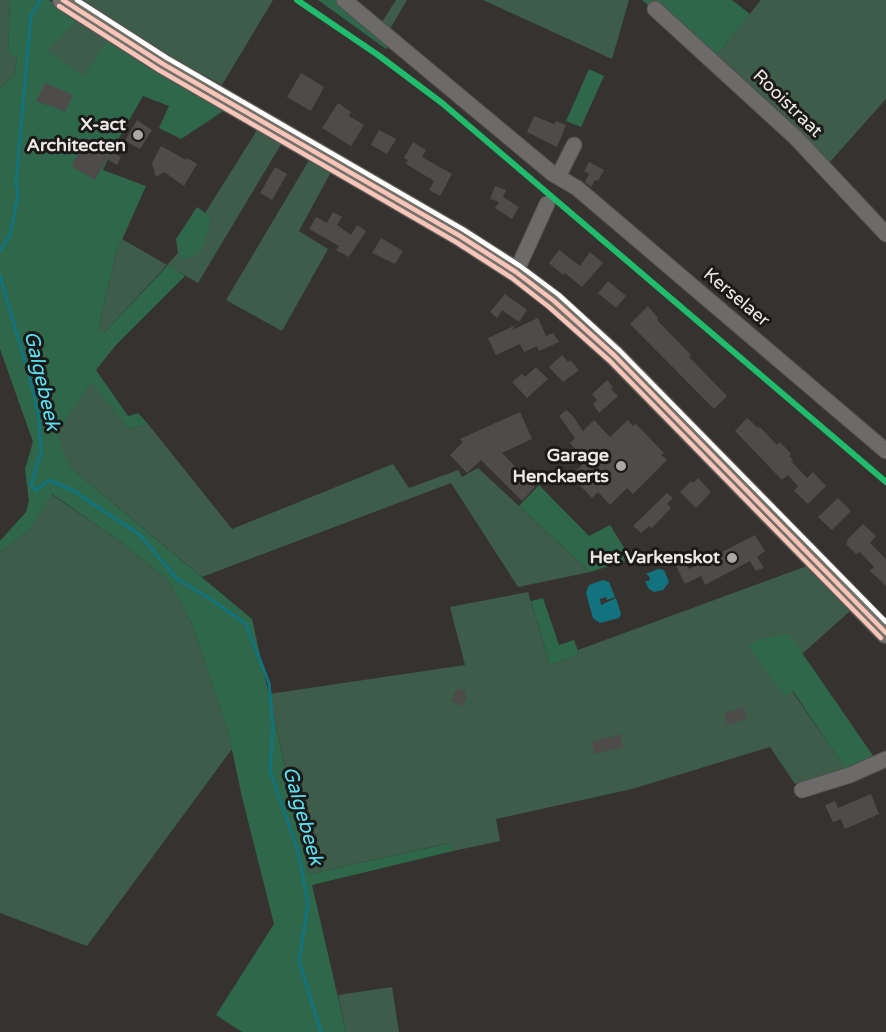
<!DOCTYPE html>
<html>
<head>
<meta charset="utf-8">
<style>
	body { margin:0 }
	canvas { display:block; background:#353230 }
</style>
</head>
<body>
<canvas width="886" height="1032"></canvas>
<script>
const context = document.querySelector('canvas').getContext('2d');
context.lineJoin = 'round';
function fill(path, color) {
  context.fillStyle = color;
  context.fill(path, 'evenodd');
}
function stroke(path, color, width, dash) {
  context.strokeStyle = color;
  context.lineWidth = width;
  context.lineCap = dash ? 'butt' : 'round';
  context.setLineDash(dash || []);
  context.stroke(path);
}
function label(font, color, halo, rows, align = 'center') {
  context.font = font + ' "Varela Round",sans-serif';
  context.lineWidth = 6;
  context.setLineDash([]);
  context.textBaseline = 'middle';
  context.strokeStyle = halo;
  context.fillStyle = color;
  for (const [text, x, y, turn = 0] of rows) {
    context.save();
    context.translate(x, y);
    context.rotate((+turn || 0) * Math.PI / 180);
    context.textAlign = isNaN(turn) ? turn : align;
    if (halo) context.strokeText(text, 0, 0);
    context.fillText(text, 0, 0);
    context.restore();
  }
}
const green = new Path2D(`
	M0 0H10L8 54 17 58 14 75 0 88Z
	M78 0H273L222 85 168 55Z
	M396 0H407L388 32 380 25Z
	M483 0H629L612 59Z
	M761 0H886V99L828 164 714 58Z
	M78 20 108 38 85 78 46 50Z
	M259 127 283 141 198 283 167 265 103 334 98 330 116 253 122 239 167 265 178 253 182 258 211 217 205 213Z
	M311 157 332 170 299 231 328 249 282 331 226 300Z
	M91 381 129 429 148 424 232 529 393 464 409 488 458 470 462 477 478 468 590 572 518 587 451 483 202 577 72 469 60 448 59 431Z
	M51 494 117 539 168 580 192 624 228 731 232 749 87 946 0 913V552L29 530Z
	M807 566 850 611 802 654 788 634 792 691 846 769 795 784 770 747 632 789 496 819 500 841 453 851 450 843 309 874 269 694 465 665 450 607 528 592 550 665 579 654 578 650Z
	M392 987 399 1032H346L338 995Z`);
const forest = new Path2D(`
	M10 0H49L78 20 47 50 84 77 108 38 228 108 181 139 159 128 169 106 143 96 111 152 103 170 146 186 116 253 98 330 104 333 168 265 185 276 116 345 96 370 128 416 138 413 148 424 129 429 91 382 59 431 61 448 72 469 252 619 309 874 451 843 453 851 312 885 346 1032H242L216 1015 274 924 242 797 228 731 192 624 168 580 117 539 52 494 29 530 0 552V541L26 512 29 501 25 469 33 442 0 349V88L14 75 17 58 8 54Z
	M318 0H339L391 43 386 49Z
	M642 0H732L750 14 714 58Z
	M589 69 604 76 581 127 566 121Z
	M197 207 211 217C208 229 205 252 192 257 189 258 186 257 182 258L178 253 176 239Z
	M539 485 589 536 610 525 631 559 590 572 519 506Z
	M543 598 559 645 574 640 579 654 550 665 531 601Z
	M789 634 876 760 802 793 807 780 845 768 793 691 784 696 748 645 760 639Z`);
const water = new Path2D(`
	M658 569 664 570 669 582 663 590 654 592 649 589 645 581H649L650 577 646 574Z
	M603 580 609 582 615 597 607 600 606 597 600 599 601 605 616 598 621 614 619 618 600 623 593 618 586 593 589 585Z`);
const stream = new Path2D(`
	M0 251 10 235 18 195 16 183 31 15 41 0
	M0 276 32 386 39 420 41 452 31 485 36 490 49 480 72 490 140 535 177 579 212 600 246 624 269 683 273 726 270 771 298 851 308 904 299 961 321 1032`);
const building = new Path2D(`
	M301 73 324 87 311 111 287 97Z
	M45 83 73 95 65 112 50 105 49 106 36 101Z
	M338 103 351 112 349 116 364 125 351 146 322 128Z
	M534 116 554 124 556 121 566 125 557 147 527 132Z
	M137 120 152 130 140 149 125 141Z
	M379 130 396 139 387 154 371 145Z
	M87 138 121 157 117 165 107 159 95 180 71 166Z
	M413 142 426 150 422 157 452 174 440 196 429 190 434 181 406 164 408 160 404 158Z
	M161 146 186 160 187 158 197 164 184 186 164 172 156 177 152 163Z
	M589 162 604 170 598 181 595 180 591 187 585 182 589 174 584 171Z
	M275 167 287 174 272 200 260 193Z
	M495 186 506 190 503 197 519 207 512 219 495 208 499 202 490 199Z
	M333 212 342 217 337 225 351 235 357 225 366 231 349 257 336 250 339 246 309 229 316 217 327 223Z
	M381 238 403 251 395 264 372 253Z
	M559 250 580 266 590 252 603 263 582 287 565 273 563 275 549 263Z
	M608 281 626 296 616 308 598 293Z
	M505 294 527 310 519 322 502 310 497 318 490 312Z
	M648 306 658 318 657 320 691 355 689 357 727 396 714 409 630 324Z
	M538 318 546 336 553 333 559 342 539 351 537 346 524 352 520 344 496 355 488 338 516 325 512 330Z
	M562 355 568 362 570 360 579 370 563 382 549 367Z
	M536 367 548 379 527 398 512 382 522 374 525 377Z
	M607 380 613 387 611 389 618 396 599 413 593 404 597 400 592 394Z
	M566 410 572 415 583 431 594 420 610 437 628 420 633 426 636 424 664 453 661 455 667 460 633 494 627 488 610 505 598 492 592 498 571 476 586 461 570 443 575 438 559 416Z
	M520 412 532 439 502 453 535 487 522 501 481 460 467 473 450 455 463 442 460 439Z
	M747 418 758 428 760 427 777 445 780 442 791 454 789 456 793 460 791 461 807 478 813 472 826 486 808 504 794 491 798 486 788 475 782 480 735 431Z
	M698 478 711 492 696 508 680 492 691 481 693 483Z
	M667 493 673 498 667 504 671 508 652 528 649 526 641 533 633 526Z
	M838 498 851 511 832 530 818 517Z
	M863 524 876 536 870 543 886 559V586L870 571 874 567 860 552 856 554 846 544 848 541 847 540Z
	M755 535 765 551 757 557 764 568 756 571 750 561 705 585 701 576 685 584 670 554 679 550 689 569Z
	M457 688 466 692 464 695 467 696 463 706 451 701Z
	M744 707 747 718 728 725 724 714Z
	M620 734 623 747 595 754 591 742Z
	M871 794 879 814 845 829 841 819 833 822 825 805 835 801 838 808Z`);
const minor = new Path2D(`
	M344 0 553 174 577 188 886 451
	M655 9 796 138 886 234
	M558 177 574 145
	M516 272 547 204
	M802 790 850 775 886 759`);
const major = new Path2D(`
	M63 0 163 64 460 236 516 272 554 301 615 356 886 633`);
const bus1 = new Path2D(`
	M63 0 163 64 460 236 516 272 554 301 615 356 886 633`);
const bus2 = new Path2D(`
	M59 6 159 70 456 242 512 278 549 307 610 361 881 638`);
const bus3 = new Path2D(`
	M77 0 167 58 464 230 520 266 559 295 620 351 886 622`);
const rail1 = new Path2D(`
	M297 0 378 55 442 103 886 482`);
const markers = [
	[138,135,6,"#aba9a7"],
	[621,466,6,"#aba9a7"],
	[732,558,6,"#aba9a7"]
];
const streetNames = [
	["Rooistraat",787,104,44],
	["Kerselaer",736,298,40]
];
const poiNames = [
	["X-act",126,125],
	["Architecten",126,146],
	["Garage",609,456],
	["Henckaerts",609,477],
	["Het Varkenskot",720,558]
];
const waterNames = [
	["Galgebeek",41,381,77],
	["Galgebeek",302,816,74]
];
fill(green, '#3d5c4a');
fill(forest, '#2e6749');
fill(water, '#12737e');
stroke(stream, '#12737e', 3);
fill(building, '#4e4b4b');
stroke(minor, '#52504e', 17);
stroke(major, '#52504e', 22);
stroke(minor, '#6c6b6a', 15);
stroke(major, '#73706a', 20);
stroke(bus1, '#f9c5b8', 4.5);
stroke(bus2, '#f9c5b8', 4.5);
stroke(bus3, '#fff', 4.5);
stroke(rail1, '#20bc6c', 6);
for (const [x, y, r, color] of markers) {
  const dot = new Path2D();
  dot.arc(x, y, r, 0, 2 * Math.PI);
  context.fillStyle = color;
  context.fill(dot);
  stroke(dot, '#1c1a19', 2);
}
label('18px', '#ebe9e7', '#1c1a19', streetNames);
label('bold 18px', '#ebe9e7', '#1c1a19', poiNames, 'right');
label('italic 20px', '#5be1f4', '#1c1a19', waterNames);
</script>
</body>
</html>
